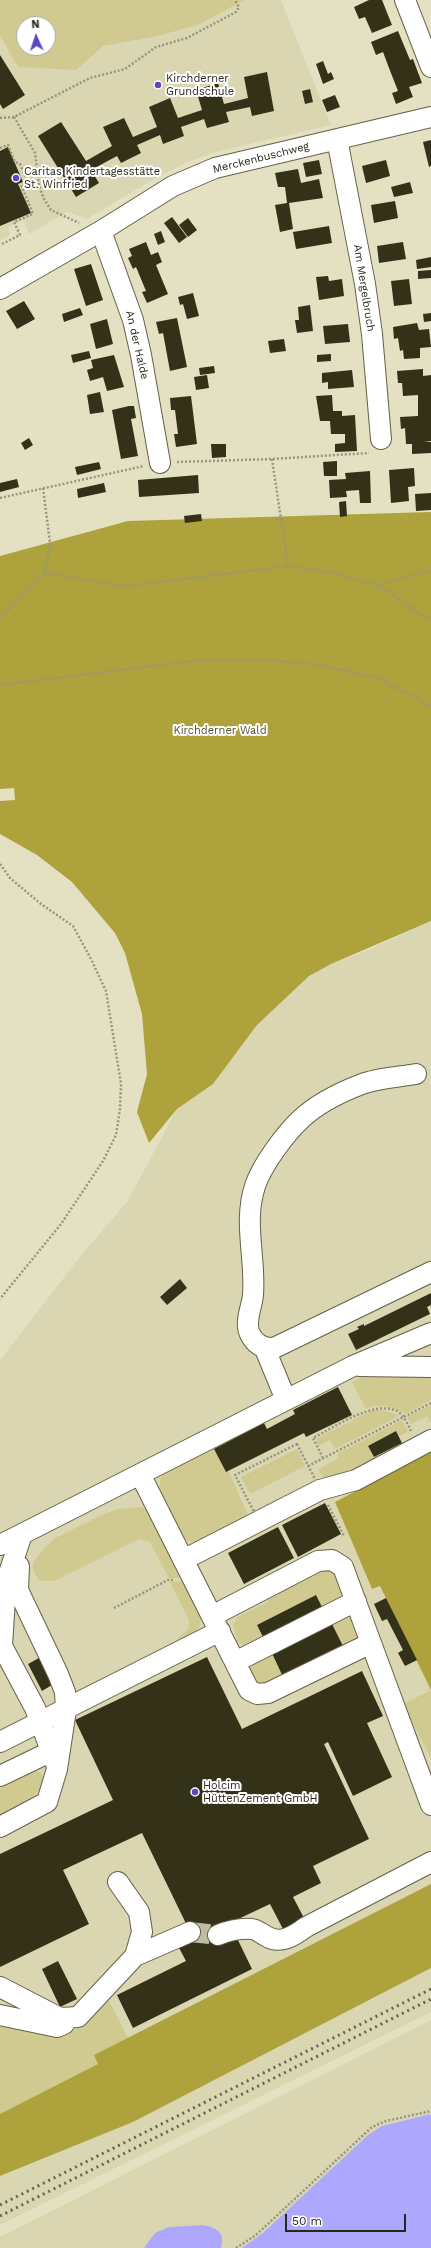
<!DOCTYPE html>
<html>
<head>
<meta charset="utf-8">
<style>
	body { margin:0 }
	#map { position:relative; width:431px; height:2248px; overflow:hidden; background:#e4e1c3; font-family:"Work Sans",sans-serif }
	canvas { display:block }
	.north { position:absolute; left:16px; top:16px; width:40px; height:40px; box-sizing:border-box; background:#fff; border:1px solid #a9a9a4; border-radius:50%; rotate:357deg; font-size:11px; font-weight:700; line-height:16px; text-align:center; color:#29271c }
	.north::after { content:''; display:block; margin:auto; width:14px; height:18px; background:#5d46bf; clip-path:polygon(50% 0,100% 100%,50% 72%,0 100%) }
	.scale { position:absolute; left:285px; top:2214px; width:121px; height:18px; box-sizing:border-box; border:2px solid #29271c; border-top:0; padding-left:5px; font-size:12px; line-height:14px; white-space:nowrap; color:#29271c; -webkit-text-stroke:3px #fff; paint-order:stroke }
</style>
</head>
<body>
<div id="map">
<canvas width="431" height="2248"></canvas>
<div class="north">N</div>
<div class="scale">50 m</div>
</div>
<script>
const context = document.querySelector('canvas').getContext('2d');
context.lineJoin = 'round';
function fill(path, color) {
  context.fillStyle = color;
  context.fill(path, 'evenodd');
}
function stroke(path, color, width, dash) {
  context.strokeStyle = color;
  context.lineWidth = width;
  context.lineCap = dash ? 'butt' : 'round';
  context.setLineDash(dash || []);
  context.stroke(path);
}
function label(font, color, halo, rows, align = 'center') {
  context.font = font + ' "Work Sans",sans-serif';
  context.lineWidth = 4;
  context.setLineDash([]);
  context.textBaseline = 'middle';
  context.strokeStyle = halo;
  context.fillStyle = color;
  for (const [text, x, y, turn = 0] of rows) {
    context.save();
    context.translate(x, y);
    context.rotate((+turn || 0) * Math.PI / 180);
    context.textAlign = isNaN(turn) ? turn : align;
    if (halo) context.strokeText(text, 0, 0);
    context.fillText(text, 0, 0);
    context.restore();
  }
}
const built = new Path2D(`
	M0 0H281L331 125 215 152 185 163 154 179 87 219 67 212 29 234 23 220 8 227 10 235 0 241ZM24 24H48V48H24Z
	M431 921V1451L335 1502 372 1589 380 1586 431 1690V1926L0 2130V1360L79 1258 127 1202 177 1109 213 1084 257 1025 277 1005 309 976 330 964 366 951Z
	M431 1968V2012L0 2225V2176L133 2122Z
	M431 2020V2248H0V2237Z`);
const green = new Path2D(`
	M0 0H244L200 24 158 36 103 46 76 70 18 67 0 35ZM24 24H48V48H24Z
	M364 1376 431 1377V1400L405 1414C394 1407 378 1403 366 1409L352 1382Z
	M431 1405V1424L427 1416 411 1424 407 1417Z
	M382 1410 396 1414 399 1416 335 1449 330 1440 319 1446 316 1439 371 1411Z
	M402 1420 408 1432 399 1436 396 1431 368 1446 376 1461 331 1480 322 1476 318 1469 339 1458 337 1454Z
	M213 1447 226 1472 228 1470 248 1515 246 1519 204 1541 194 1542 187 1540 181 1535 160 1493V1479L164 1473Z
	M297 1449 305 1466 250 1494 241 1477Z
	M142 1507 150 1511 182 1578H169L150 1542 139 1539 54 1581H40L33 1571V1563L45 1547 55 1538 104 1514 118 1509Z
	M327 1570 335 1571 344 1594 341 1598 322 1607 316 1595 257 1625 263 1637 247 1646 235 1642 237 1639 233 1625 237 1617 268 1602 266 1598 320 1571Z
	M184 1581C202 1616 212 1617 182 1648L177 1639 189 1628V1620L170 1582Z
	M349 1615 354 1618 360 1640 344 1648 331 1622Z
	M271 1651 283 1677 282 1681 256 1685 248 1669 250 1664Z
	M431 1690V1758L403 1704Z
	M35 1771 40 1772 44 1778C43 1797 15 1808 0 1816V1789Z
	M106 2000 109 2001 128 2038 94 2055 99 2064 0 2114V2022C25 2027 59 2041 82 2025 91 2019 99 2008 106 2000Z`);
const forest = new Path2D(`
	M431 512V921L331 964 309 976 257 1025 213 1084 177 1109 149 1143 137 1112 147 1074 142 1014 125 953 115 933 72 882 37 855 0 834V801L15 800 14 788 0 789V556L128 521Z
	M431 1452V1690L380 1586 372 1589 335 1502Z
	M431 1884V1968L133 2122 0 2176V2114L98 2064 94 2055Z`);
const water = new Path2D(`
	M431 2114V2248H242L263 2233 368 2135 382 2126Z
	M202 2225C216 2227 226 2232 221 2248H144L155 2233 169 2227Z`);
const building = new Path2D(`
	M369 0H382L392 25 372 33 365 17 359 19 354 7Z
	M398 31 410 60 413 59 422 83 409 87 413 97 396 104 392 93 398 91 389 68 383 52 376 55 371 42Z
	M0 55 25 95 3 109 0 104Z
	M323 61 328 74 331 72 334 79 323 84 316 64Z
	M267 72 274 111 252 116 250 107 226 112 229 122 207 128 204 119 181 127 184 136 163 144 160 135 137 145 141 153 121 163 117 156 91 170 99 183 76 197 38 136 61 122 86 161 112 146 103 127 124 118 133 137 157 127 149 107 170 98 178 118 202 110 196 90 218 83 224 104 248 98 244 77Z
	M310 89 313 102 305 104 302 91Z
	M335 95 340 107 327 112 322 100Z
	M431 140V166L429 167 423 142Z
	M8 147 23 182 18 184 31 213 0 226V151Z
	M319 160 322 174 306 177 303 163Z
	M386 160 390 176 366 183 362 166Z
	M298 169 301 183 319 179 323 198 289 203 293 229 280 232 275 205 287 203 285 187H278L275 173Z
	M410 182 413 193 394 197 391 187Z
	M395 201 398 218 374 223 371 205Z
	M172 217 187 237 179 243 164 223Z
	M188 218 197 230 188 237 179 225Z
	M329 226 332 243 296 249 293 232Z
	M161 231 165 242 158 245 154 234Z
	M146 242 151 255 158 252 162 262 156 265 168 294 147 303 142 292 146 291 136 267 133 269 128 258 132 256 129 249Z
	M403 242 406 259 379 263 377 246Z
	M431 257V267L417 269 416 260Z
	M91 264 103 300 86 306 74 269Z
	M431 270V278L418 279V271Z
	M328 276 329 281 342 279 344 296 319 300 316 277Z
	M409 279 412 304 394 306 391 281Z
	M193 293 199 316 187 319 183 304 180 305 178 297Z
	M24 301 35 319 17 329 6 311Z
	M310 305 313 331 297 333 295 320H299L298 307Z
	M80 308 83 315 64 322 62 314Z
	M431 313V321L424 322 423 314Z
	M177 318 187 367 170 371 163 333 159 334 156 322Z
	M107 319 113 344 96 349 90 324Z
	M417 323 419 330 429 329 431 347 420 348V358L404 359 403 350 400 351 398 338 394 339 393 327Z
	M348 324 350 342 325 344 323 326Z
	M284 339 286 351 270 353 268 341Z
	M89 351 91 358 73 363 71 355Z
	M331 354V361L317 362V355Z
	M114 355 124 387 107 391 103 377 90 381 87 370 93 368 91 360Z
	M214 366 215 373 200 375 199 368Z
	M423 369V376L431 375V441L424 442H431V453L412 454V444H406L405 428 401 429 400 417 418 416V395L403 396 402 383H398L397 371Z
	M352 370 354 387 328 389V382L322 383V373Z
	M207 375 209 388 196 390 194 377Z
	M100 392 104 412 90 414 87 395Z
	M332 395 333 411H342V416L355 415 357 451 335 452V444L345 443V434H331L330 421H320L316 396Z
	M191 396 197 444 176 447 174 434H178L175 410H171L170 398Z
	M129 406H134L136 418 131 419 138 456 121 459 112 410Z
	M29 438 33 445 25 450 21 443Z
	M211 444H226V457L212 458Z
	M337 461V476H324L323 462Z
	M99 462 101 469 77 475 75 467Z
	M414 468 415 486 408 487 409 501 391 503 389 470Z
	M370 471 371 503H360L359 490 346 491 347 497 330 498 329 480 346 479 345 473Z
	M198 475 199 493 139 497 138 480Z
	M17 479 19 487 0 492V483Z
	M104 483 106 492 78 498 77 489Z
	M431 493V510L416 511 415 494Z
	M346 501 347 516 340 517 339 502Z
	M201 514 202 521 185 523 184 516Z
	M180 1279 187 1288 167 1305 160 1297Z
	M431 1293V1305L427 1307 430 1314 356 1350 348 1334 359 1329 357 1327 364 1324V1326Z
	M338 1387 352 1415 306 1437 304 1433 226 1472 214 1449 264 1423 267 1429 295 1414 293 1410Z
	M396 1431 402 1443 374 1457 368 1446Z
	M325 1503 341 1534 298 1557 282 1525Z
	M278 1527 294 1558 244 1584 228 1553Z
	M316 1595 322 1607 263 1637 257 1625Z
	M386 1598 417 1660 405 1666 398 1653 403 1650 387 1619 382 1621 374 1604Z
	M331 1622 344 1648 283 1677 271 1651Z
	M207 1657 242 1729 362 1671 383 1716 367 1723 392 1777 353 1796 328 1742 324 1744 369 1839 313 1866 321 1883 293 1897 305 1920 284 1931 270 1904 215 1930 236 1936 252 1969 133 2028 117 1995 186 1961 178 1946 193 1938 142 1833 63 1870 89 1924 0 1967V1854L113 1800 75 1720Z
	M39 1658 52 1685 42 1691 28 1664Z
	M58 1961 77 1999 60 2007 42 1969Z`);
const minorTunnel = new Path2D(`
	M190 1932 218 1935`);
const path = new Path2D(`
	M14 117 35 153 39 186 44 199 51 210 79 223
	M0 118 14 117 90 78 125 69 156 47 187 38 236 12 239 7 235 0
	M0 148 8 145 15 162 20 164 28 182 21 185 33 214 14 222 20 235 0 245
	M272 459 288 566 334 573 378 585 431 570
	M177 462 272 459 369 453
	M43 488 50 543 45 573 126 586 288 566
	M0 498 144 466
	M378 585 431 621
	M0 618 45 573
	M0 685 202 660H268L321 665 380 679 431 706
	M0 864 10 878 41 904 73 926 91 959 106 991 121 1084 120 1109 116 1135 103 1161 61 1224 0 1299
	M297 1444 316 1481 254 1512 235 1475Z
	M323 1458 313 1438C335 1427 373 1400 397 1411 404 1415 408 1425 411 1431
	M308 1466 431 1403
	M328 1505 344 1536
	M114 1608 168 1580H173
	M236 2248 256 2235 372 2127 386 2121 431 2111`);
const minor = new Path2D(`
	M405 0 431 67
	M337 139 365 284 372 334 381 439
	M101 231 133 320 141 355 160 463
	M0 289 101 231 173 186 215 168 431 117
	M416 1074C399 1077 378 1078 362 1084 341 1092 317 1104 301 1119 285 1134 262 1165 255 1186 243 1223 256 1258 253 1295 252 1307 244 1322 250 1334 255 1344 263 1349 274 1348L431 1272
	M265 1349 286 1400
	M359 1366 431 1367
	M140 1474 249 1690 257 1694 268 1693 371 1643 431 1805
	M0 1545 22 1534
	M183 1560 320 1490 356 1480 431 1440
	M212 1616 318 1561 332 1560 343 1567 371 1643
	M2 1646 35 1708 56 1764
	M0 1649 2 1646 6 1582 22 1534 353 1366 431 1333
	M235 1662 356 1601
	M0 1742 220 1631
	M0 1776 52 1751
	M0 1827 47 1802 57 1769 66 1710 65 1692 58 1674 18 1590 19 1566
	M218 1935C228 1931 240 1928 252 1929 256 1929 262 1934 266 1936 280 1945 294 1936 306 1927L431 1862
	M135 1956 190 1932
	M0 1987 60 2018 78 2017 135 1956 142 1932 139 1912 118 1882
	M0 2015 57 2027 64 2024`);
const rail = new Path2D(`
	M0 2205 431 1989
	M0 2216 431 1999`);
const markers = [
	[158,85,4,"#5d46bf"],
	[16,178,4,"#5d46bf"],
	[195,1792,4,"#5d46bf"]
];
const poiNames = [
	["Kirchderner",166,79],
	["Grundschule",166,92],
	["Caritas Kindertagesstätte",24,172],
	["St. Winfried",24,185],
	["Holcim",203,1786],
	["HüttenZement GmbH",203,1799]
];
const streetNames = [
	["Merckenbuschweg",261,158,-14],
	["Am Mergelbruch",364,288,81],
	["An der Halde",137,345,77]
];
const parkNames = [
	["Kirchderner Wald",220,731]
];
fill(built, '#dad6b2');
fill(green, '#d0ca91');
fill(forest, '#aea23c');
fill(water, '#ada7fd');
fill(building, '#343119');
stroke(minorTunnel, '#bfbca2', 20, [20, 10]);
stroke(minor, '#646147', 22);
stroke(path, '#98957f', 2.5, [2, 2]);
stroke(minor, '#fff', 20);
stroke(rail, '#666452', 3, [2, 4]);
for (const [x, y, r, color] of markers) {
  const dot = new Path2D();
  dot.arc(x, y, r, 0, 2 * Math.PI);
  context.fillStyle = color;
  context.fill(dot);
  stroke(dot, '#fff', 1.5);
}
label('11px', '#29271c', '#fff', poiNames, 'left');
label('11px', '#29271c', '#fff', streetNames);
label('11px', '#544f25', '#fff', parkNames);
</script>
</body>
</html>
